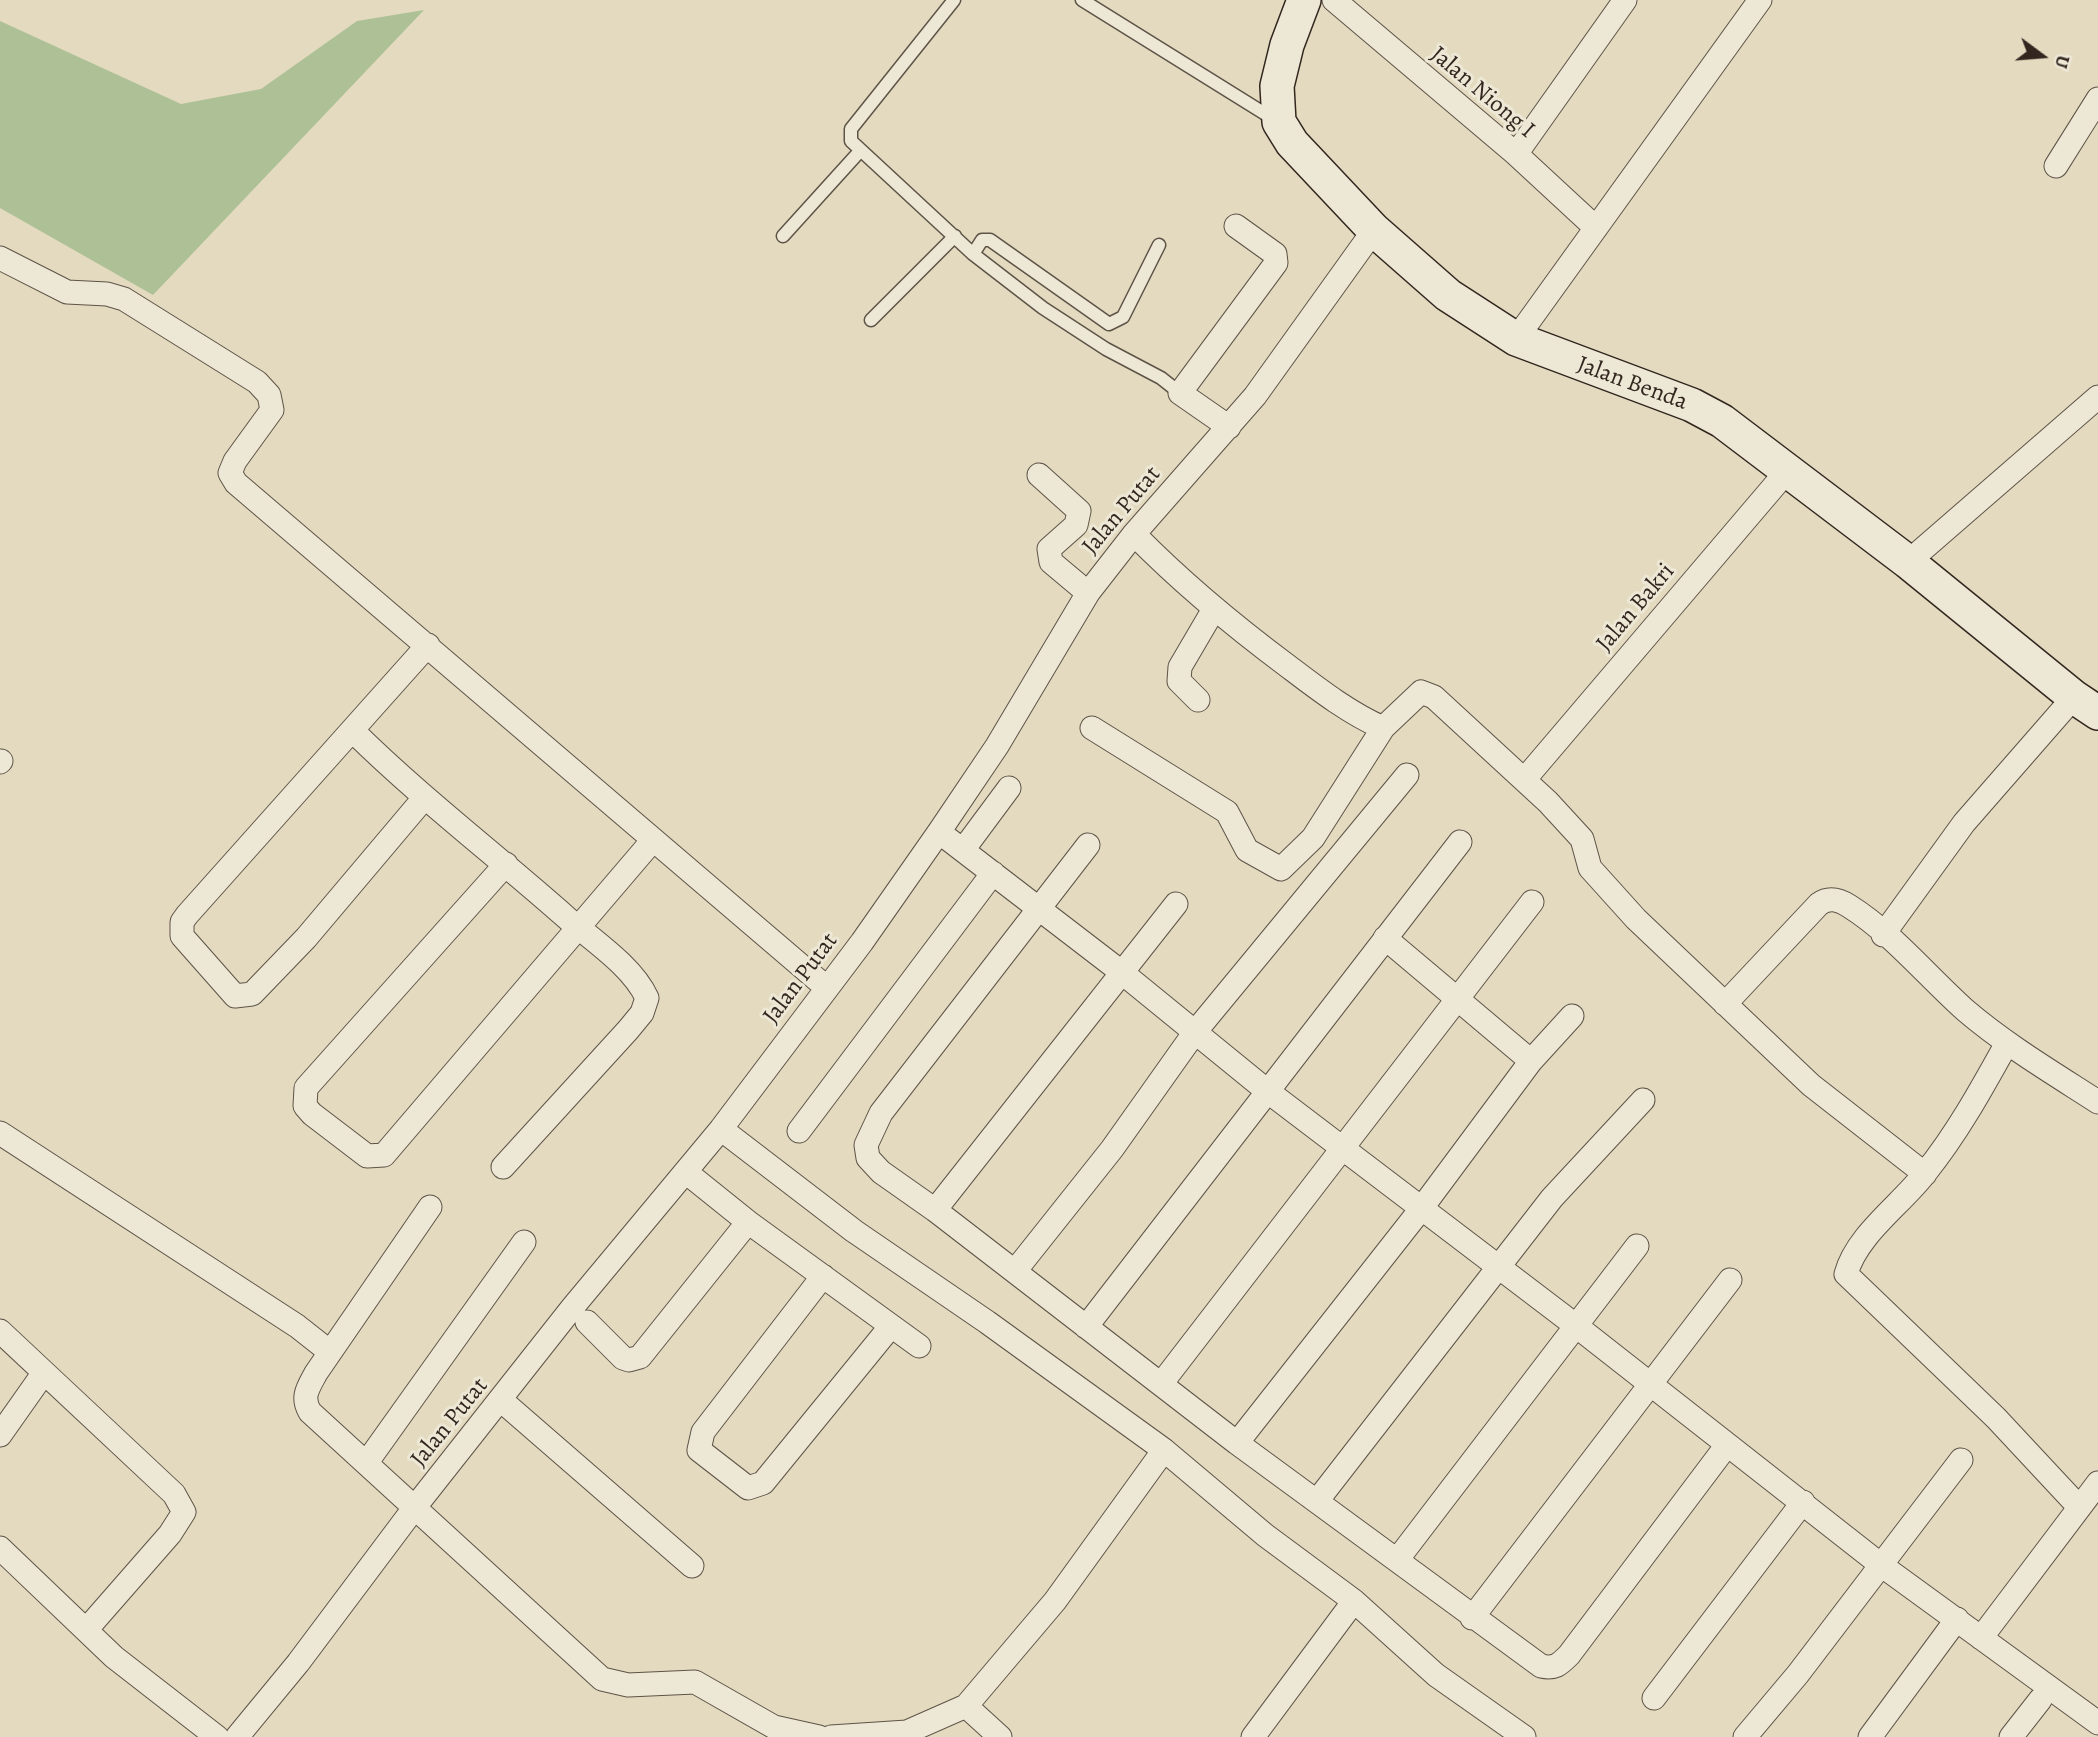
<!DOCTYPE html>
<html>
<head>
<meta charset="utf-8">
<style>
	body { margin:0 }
	#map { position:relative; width:2098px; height:1737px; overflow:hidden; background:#e3dabf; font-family:Alegreya,serif }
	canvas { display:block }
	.north { position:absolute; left:2007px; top:21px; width:70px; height:70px; -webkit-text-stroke:5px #ede7d5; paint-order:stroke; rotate:106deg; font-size:19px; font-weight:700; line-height:28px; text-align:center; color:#32261f }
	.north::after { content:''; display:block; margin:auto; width:24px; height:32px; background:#32261f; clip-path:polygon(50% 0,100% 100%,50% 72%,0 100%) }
</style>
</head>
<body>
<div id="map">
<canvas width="2098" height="1737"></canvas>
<div class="north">U</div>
</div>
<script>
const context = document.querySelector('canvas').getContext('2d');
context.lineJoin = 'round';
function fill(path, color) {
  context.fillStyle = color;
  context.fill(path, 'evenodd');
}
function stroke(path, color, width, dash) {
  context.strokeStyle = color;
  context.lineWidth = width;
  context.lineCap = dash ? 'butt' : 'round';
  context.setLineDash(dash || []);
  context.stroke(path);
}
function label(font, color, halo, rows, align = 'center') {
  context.font = font + ' Alegreya,serif';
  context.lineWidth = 6;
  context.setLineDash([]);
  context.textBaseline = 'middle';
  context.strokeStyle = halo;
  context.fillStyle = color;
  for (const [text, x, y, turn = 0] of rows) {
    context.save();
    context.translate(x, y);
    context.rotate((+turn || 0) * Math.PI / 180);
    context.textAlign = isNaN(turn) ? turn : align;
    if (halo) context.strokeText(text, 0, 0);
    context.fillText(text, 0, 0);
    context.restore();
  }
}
const green = new Path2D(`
	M424 10 153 295 0 208V21L181 104 261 89 357 21Z`);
const lane = new Path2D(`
	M954 0 851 129V141L973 254 1043 308 1106 349 1161 378 1180 393
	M1082 0 1275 120
	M783 236 860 151
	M973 254 982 240H990L1109 324 1123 317 1159 245
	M871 320 955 236`);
const street = new Path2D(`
	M1334 0 1516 154 1596 228
	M1516 154 1625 0
	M2056 166 2098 99
	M0 258 67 292 107 294 124 299 257 382 269 395 272 410 235 461 230 473 236 483 827 988
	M1516 339 1760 0
	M1229 427 1180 393 1276 263 1275 254 1236 226
	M1039 475 1079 511 1076 525 1049 549 1051 562 1088 593
	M1134 534C1182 583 1234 626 1289 667 1318 689 1349 713 1383 728L1421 692 1434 697 1548 802 1582 839 1590 868 1636 919 1811 1085 1925 1174
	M1908 562 2098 397
	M1198 700 1179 681 1180 667 1214 609
	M1092 728 1227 812 1247 850 1281 869 1313 838 1383 728
	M354 732C421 798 497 856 568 919 594 941 633 967 647 998L642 1013 628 1030 503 1167
	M0 762 1 761
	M1524 780 1787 471
	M425 797 306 938 252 994 235 996 182 936V922L187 915 428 645
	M939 832 1120 971 1266 1090 1575 1325 1881 1565 2098 1723
	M1088 845 881 1113 866 1145 868 1158 881 1172 935 1210 1237 1443 1541 1666C1555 1669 1559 1665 1569 1655L1727 1445
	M963 850 1009 788
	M506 864 306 1088 305 1106 312 1114 367 1156 384 1155 653 840
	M1883 935 1964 823 2074 697
	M1385 938 1531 1061
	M1725 1004 1819 904C1829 897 1838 899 1849 906 1892 933 1927 976 1965 1010 2006 1045 2053 1073 2098 1102
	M2007 1043C1982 1088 1958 1132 1926 1172 1902 1204 1857 1234 1846 1274L1996 1418 2079 1507
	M721 1129 854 1231 987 1322 1164 1450 1265 1535 1354 1601 1436 1675 1524 1737
	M799 1131 993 873
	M0 1133 297 1326 330 1352
	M687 1173 748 1222 919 1346
	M430 1207 316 1373C308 1388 301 1397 310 1412L602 1679 628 1685 695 1682 774 1727 819 1737
	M935 1210 1176 904
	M1015 1271 1112 1149 1195 1032 1407 775
	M823 1276 703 1432 699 1450 748 1488 763 1483 891 1326
	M587 1322 623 1358 629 1360 640 1357 748 1222
	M1086 1327 1460 842
	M0 1331 174 1494 184 1512 170 1534 86 1630
	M1161 1384 1532 902
	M502 1401 692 1566
	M0 1435 43 1374
	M1237 1443 1421 1209 1531 1061 1572 1016
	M367 1462 524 1242
	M1317 1501 1552 1198 1643 1100
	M0 1548 114 1657 217 1737
	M1397 1560 1637 1246
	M1472 1618 1730 1280
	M1981 1638 2098 1483
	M1654 1698 1803 1502
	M966 1706 1000 1737
	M237 1737 298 1663 415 1507 572 1308 721 1129 862 942 939 832 997 746 1088 593 1134 534 1255 396 1374 230
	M831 1737 907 1732 966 1706 1055 1601 1164 1450
	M1253 1737 1354 1601
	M1745 1737 1798 1674 1961 1460
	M1870 1737 1957 1619
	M2011 1737 2040 1700`);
const secondary = new Path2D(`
	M1304 0 1287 45 1277 86 1279 122 1292 143 1374 230 1448 295 1516 339 1692 405 1722 421 1908 562 2074 697 2098 713`);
const streetNames = [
	["Jalan Niong I",1482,93,40],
	["Jalan Benda",1632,384,20],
	["Jalan Putat",1122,511,-50],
	["Jalan Bakri",1636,608,-50],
	["Jalan Putat",801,979,-53],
	["Jalan Putat",450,1423,-51]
];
fill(green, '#aec196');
stroke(lane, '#5e5347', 15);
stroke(street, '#5e5347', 25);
stroke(secondary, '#32261f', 36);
stroke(lane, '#ede7d5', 12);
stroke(street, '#ede7d5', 23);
stroke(secondary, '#ede7d5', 33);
label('24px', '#32261f', '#ede7d5', streetNames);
</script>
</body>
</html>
